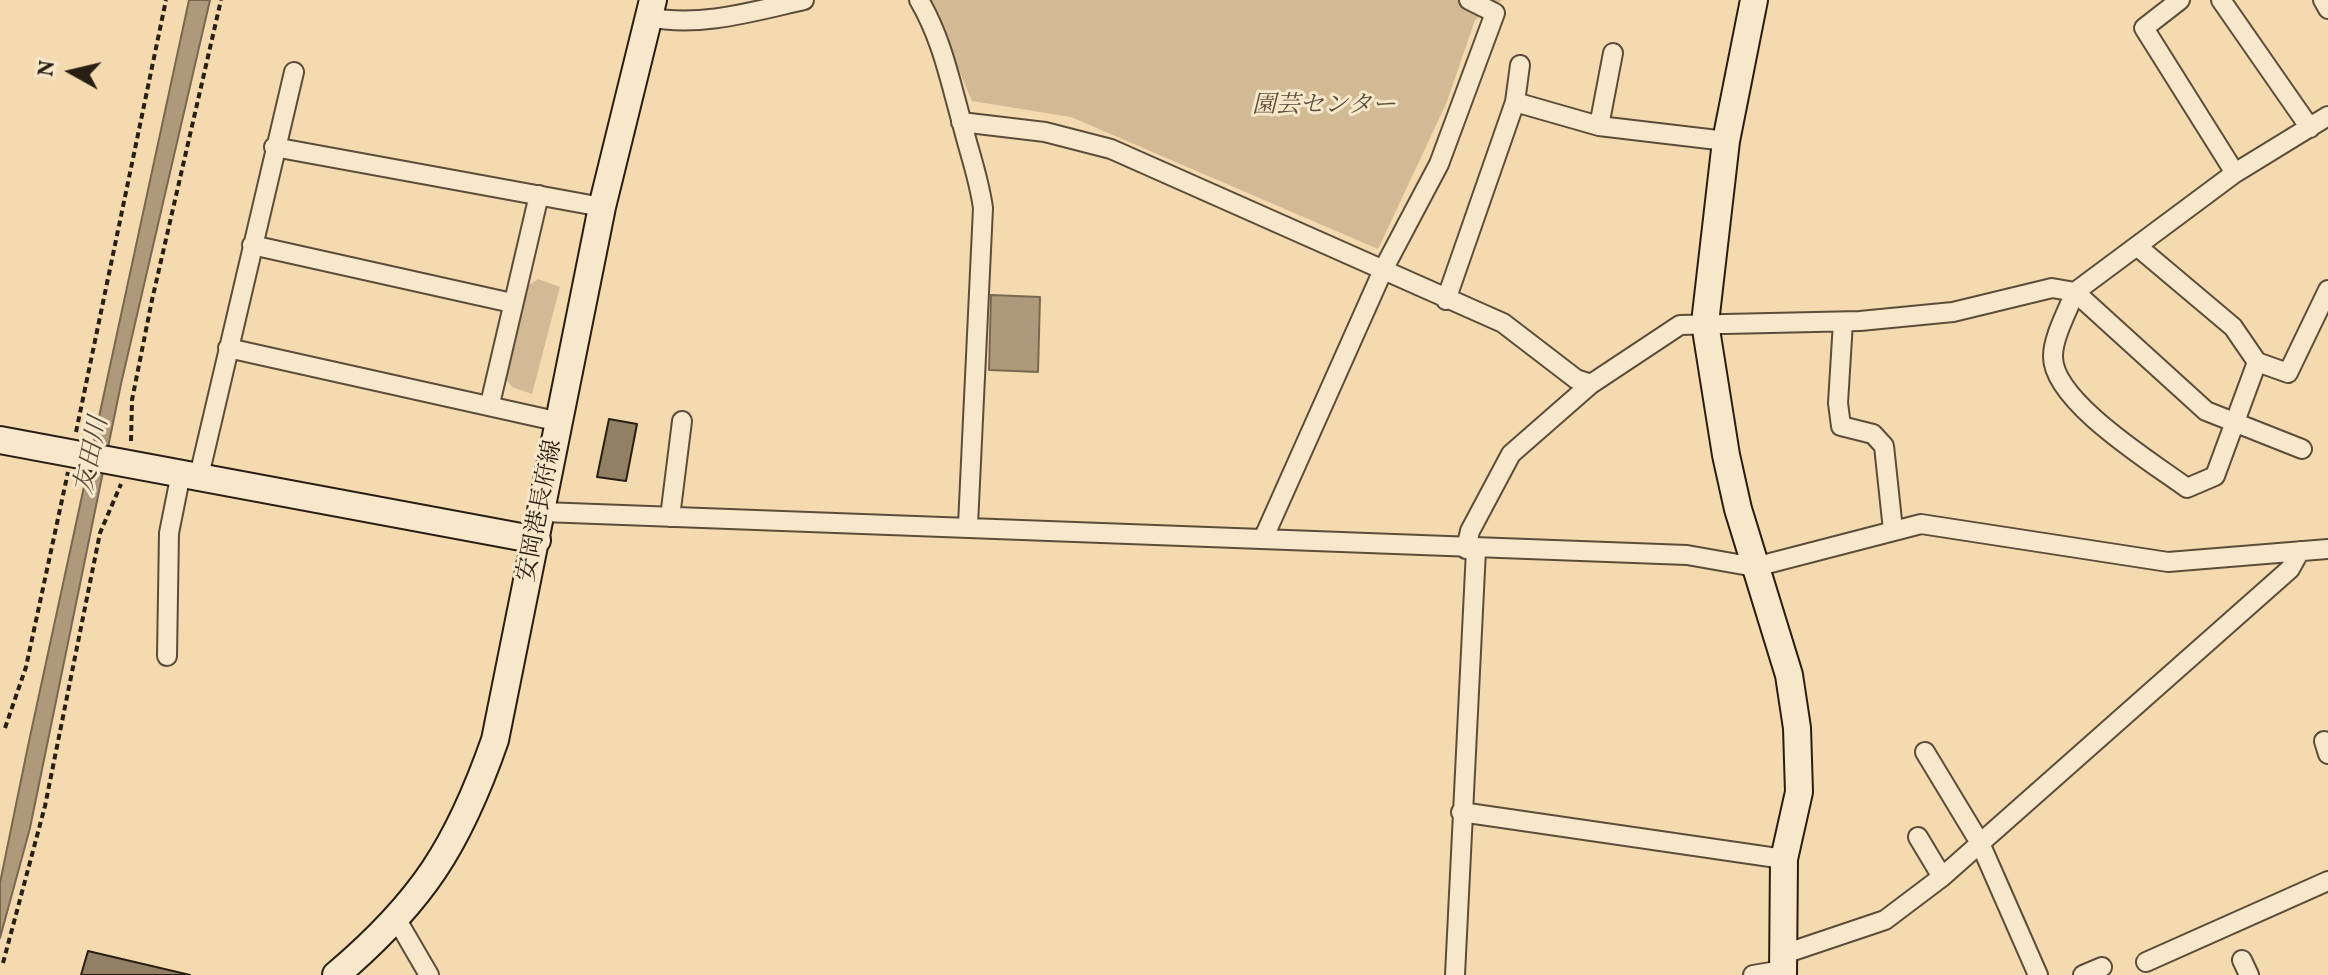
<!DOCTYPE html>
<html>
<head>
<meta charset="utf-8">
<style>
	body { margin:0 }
	#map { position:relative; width:2328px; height:975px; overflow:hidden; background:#f3daaf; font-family:Vollkorn,serif }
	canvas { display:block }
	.north { position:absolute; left:32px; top:32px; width:80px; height:80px; -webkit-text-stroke:6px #f7e7cb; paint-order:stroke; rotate:278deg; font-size:22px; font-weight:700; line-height:32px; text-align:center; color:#291e12 }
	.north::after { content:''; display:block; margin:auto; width:28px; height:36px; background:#291e12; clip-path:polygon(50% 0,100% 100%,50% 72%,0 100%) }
</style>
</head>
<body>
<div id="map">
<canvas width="2328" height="975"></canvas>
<div class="north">N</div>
</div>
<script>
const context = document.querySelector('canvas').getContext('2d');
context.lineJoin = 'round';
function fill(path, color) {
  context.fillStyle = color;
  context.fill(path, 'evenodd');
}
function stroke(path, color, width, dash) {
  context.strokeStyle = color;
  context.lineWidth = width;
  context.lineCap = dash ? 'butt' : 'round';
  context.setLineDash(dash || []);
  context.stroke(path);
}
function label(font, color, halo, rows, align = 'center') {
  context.font = font + ' Vollkorn,"Noto Serif JP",serif';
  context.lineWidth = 6;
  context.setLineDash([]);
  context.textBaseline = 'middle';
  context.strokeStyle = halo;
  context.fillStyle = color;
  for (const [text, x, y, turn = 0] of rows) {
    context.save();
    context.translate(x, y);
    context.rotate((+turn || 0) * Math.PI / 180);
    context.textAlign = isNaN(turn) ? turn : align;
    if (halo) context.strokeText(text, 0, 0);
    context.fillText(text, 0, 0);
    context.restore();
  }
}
const green = new Path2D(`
	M929 0H1502L1475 20 1446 104 1378 249 1071 117 972 101Z
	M538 279 560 287 532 394 512 387 505 378 529 285Z`);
const water = new Path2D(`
	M189 0H210L121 384 30 828 0 938V883L28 746Z
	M991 295 1040 297 1038 372 989 370Z`);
const building = new Path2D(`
	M609 419 637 424 626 481 597 477Z
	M88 951 190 975H81Z`);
const path = new Path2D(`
	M76 432 166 0
	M131 441 132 400 152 300 221 0
	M5 728 26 667 68 472
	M3 963 45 806 100 533 121 484`);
const street = new Path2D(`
	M919 0C942 39 950 81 962 123 969 152 979 178 983 208L968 525
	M2180 0 2144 28 2235 173
	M2221 0 2310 128
	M2323 0 2328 9
	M649 17C699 28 755 11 804 0
	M1515 102 1599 126 1726 141
	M961 122 1045 132 1111 149 1503 323 1576 379 1591 384
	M1599 126 1613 53
	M274 147 602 207
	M252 245 512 303
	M2138 247 2233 327 2257 362 2215 476 2187 488C2153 463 2052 401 2053 356 2053 337 2068 310 2075 292L2206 411 2302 449
	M1446 300 1515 102 1520 65
	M1843 322 1838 403 1841 426 1873 434 1884 446 1893 530
	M228 348 560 422
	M2257 362 2288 373 2328 290
	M490 404 539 195
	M199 476 294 72
	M543 512 1687 555 1755 567 1921 524 2168 562 2328 549
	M670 517 682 421
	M1264 537 1384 268 1439 164 1495 13 1469 0
	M1466 549 1470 531 1511 454 1591 384 1680 325 1860 321 1953 312 2052 288 2075 292 2235 173 2328 116
	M167 656 169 533 181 473
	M2324 741 2328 754
	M1925 752 1980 843 2038 975
	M1461 812 1784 859
	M1918 837 1942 877
	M397 920 429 975
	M1784 954 1885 920 1942 877 2290 569 2300 551
	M2242 960 2249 975
	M2146 962 2328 881
	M1455 975 1476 550
	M1753 975 1783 970
	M2083 975 2102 967`);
const secondary = new Path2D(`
	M1754 0 1726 141 1705 323 1726 455 1738 509 1789 675 1797 728 1799 792 1784 859 1783 975
	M0 440 537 540
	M336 975C422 902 458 846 495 740L602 207 653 0`);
const parkNames = [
	["園芸センター",1324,108]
];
const streetNames = [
	["安岡港長府線",542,511,-79]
];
const waterNames = [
	["友田川",94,456,-78]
];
fill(green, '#d1ba94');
fill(water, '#ae9a7a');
stroke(water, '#796850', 2);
fill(building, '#928064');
stroke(building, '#291e12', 2);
stroke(street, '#5c4d39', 22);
stroke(secondary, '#291e12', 30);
stroke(path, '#291e12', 4, [6, 4]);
stroke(street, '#f7e7cb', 18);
stroke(secondary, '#f7e7cb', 26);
label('italic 24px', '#5b4d39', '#f7e7cb', parkNames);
label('24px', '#291e12', '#f7e7cb', streetNames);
label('italic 26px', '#584936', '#f7e7cb', waterNames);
</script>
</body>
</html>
